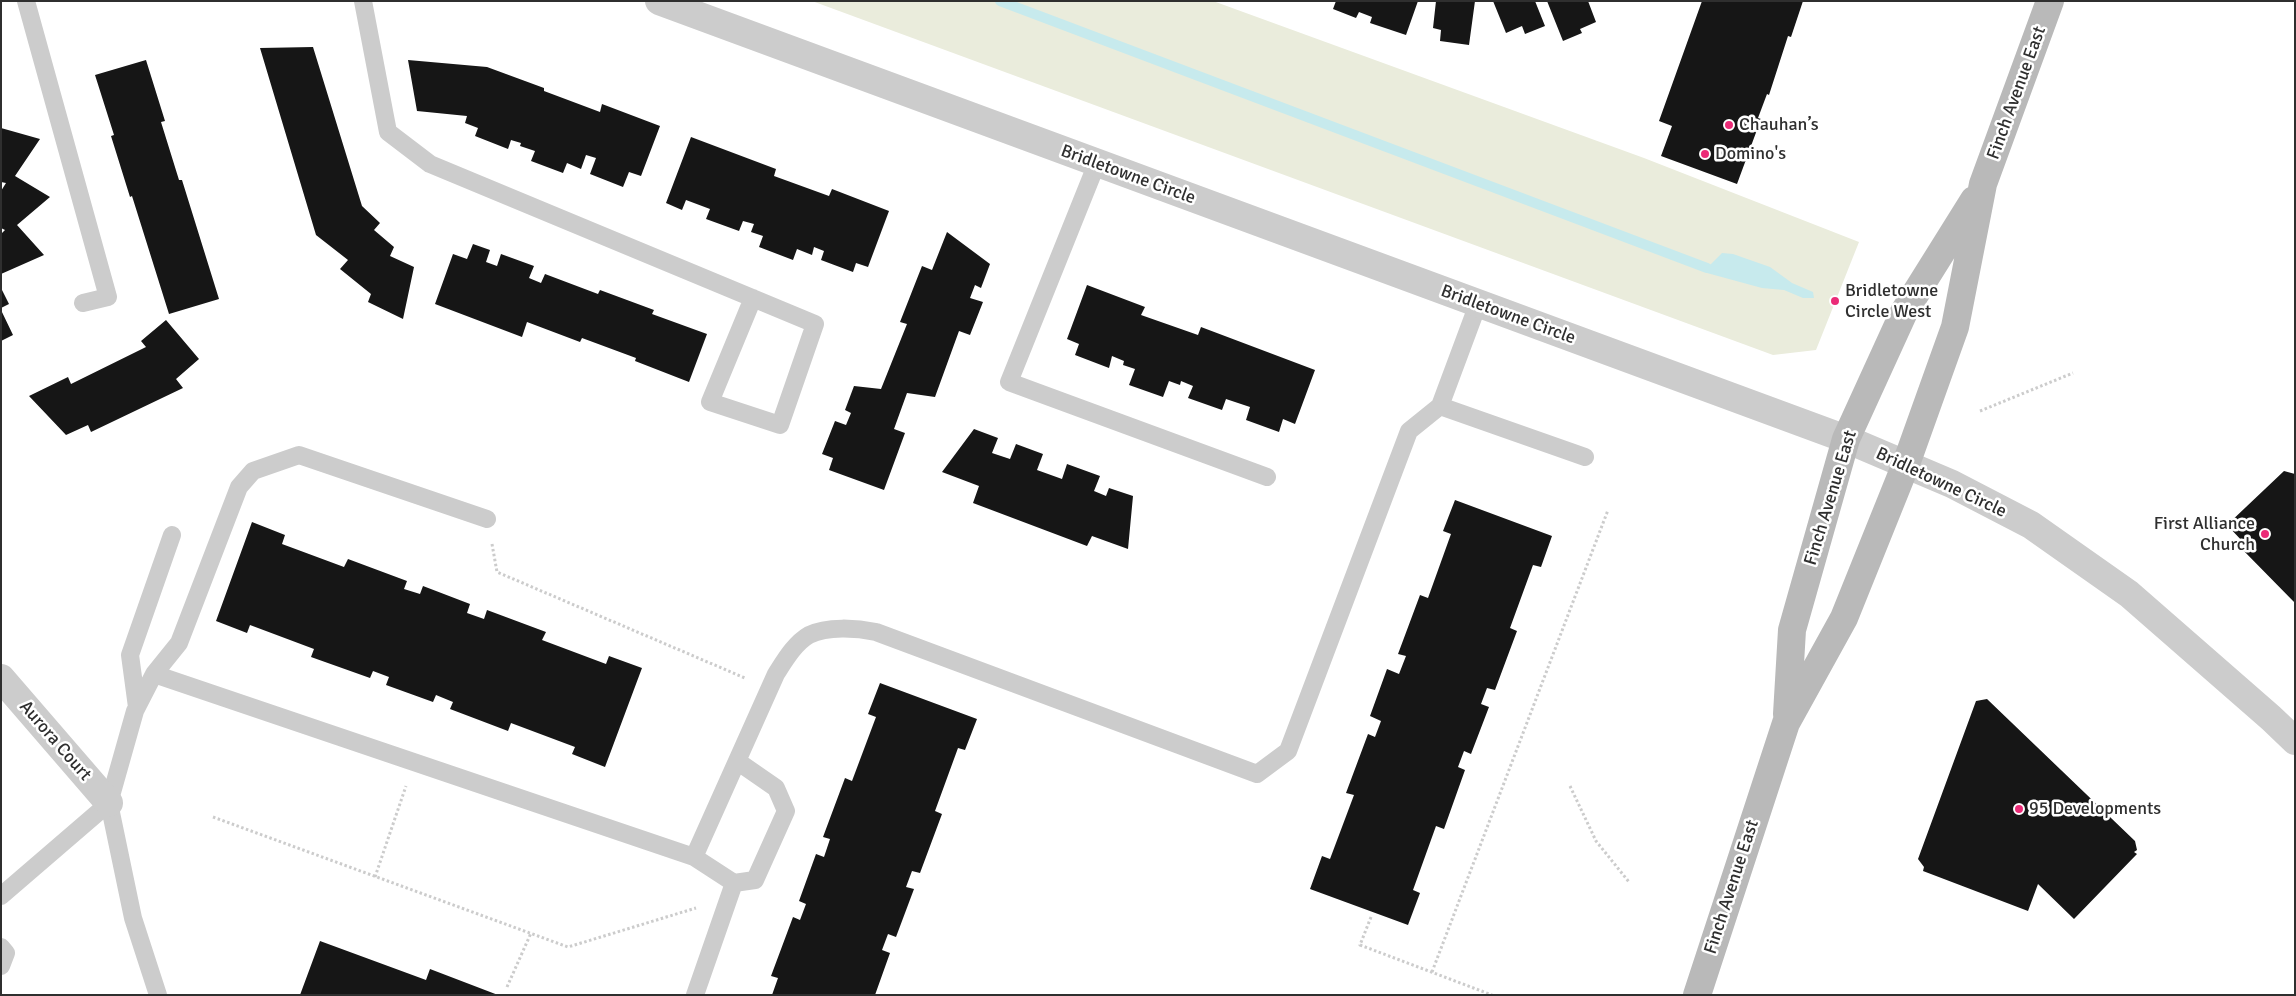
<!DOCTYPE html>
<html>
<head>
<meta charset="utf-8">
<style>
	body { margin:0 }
	#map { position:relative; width:2296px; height:996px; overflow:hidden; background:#fff; font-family:Signika,sans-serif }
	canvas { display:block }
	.frame { position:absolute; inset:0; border:2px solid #2f2f2f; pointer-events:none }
</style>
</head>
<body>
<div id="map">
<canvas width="2296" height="996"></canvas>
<div class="frame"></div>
</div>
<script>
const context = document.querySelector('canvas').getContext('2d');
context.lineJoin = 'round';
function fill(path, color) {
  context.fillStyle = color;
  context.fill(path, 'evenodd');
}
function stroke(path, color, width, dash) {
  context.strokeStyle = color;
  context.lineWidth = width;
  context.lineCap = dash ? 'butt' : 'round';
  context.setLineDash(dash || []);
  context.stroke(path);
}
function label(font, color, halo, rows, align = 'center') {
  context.font = font + ' Signika,sans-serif';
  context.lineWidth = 5;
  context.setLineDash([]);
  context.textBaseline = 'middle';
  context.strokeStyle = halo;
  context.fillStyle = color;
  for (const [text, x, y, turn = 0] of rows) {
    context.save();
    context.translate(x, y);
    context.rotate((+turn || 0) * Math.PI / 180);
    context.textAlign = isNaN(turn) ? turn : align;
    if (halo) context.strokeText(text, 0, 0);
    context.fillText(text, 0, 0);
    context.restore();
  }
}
const green = new Path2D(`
	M812 1H1213L1644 158 1859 242 1816 350 1773 355Z`);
const water = new Path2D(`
	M1722 253 1733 254 1770 267 1792 283 1813 292 1814 298H1803L1784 290 1762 288 1707 273V268Z`);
const stream = new Path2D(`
	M1000 1 1707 268`);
const building = new Path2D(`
	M1336 1H1418L1406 35 1370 23 1372 17 1359 12 1356 18 1333 9Z
	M1436 1H1475L1469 45 1440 41 1441 30 1433 28Z
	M1493 1H1535L1545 26 1525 34 1522 26 1506 33Z
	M1547 1H1588L1596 22 1580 29 1582 33 1563 41Z
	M1702 1H1803L1791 37 1788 36 1769 95 1767 94 1758 118 1761 119 1737 184 1661 156 1672 126 1659 121Z
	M313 47 362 206 380 223 374 230 394 247 390 256 414 267 403 319 368 302 371 294 340 269 348 260 316 235 260 48Z
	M146 60 165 121 161 122 179 180H182L219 299 169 314 132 196 130 197 111 136 114 135 95 75Z
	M408 60 487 67 544 88V91L600 112 602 104 660 126 641 176 629 172 623 187 590 174 596 158 586 155 581 169 567 163 563 173 531 161 535 151 520 146 521 143 511 140 508 149 475 136 478 128 465 123 467 116 417 111Z
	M1 128 40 139 15 176 50 197 17 225 44 255 1 274V234L5 230 1 228V191L6 183 1 182Z
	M691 137 776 169 774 176 829 196 832 189 889 211 868 267 856 263 853 272 821 260 824 251 814 247 812 255 797 249 793 260 759 247 763 236 751 232 754 224 743 221 739 231 706 219 710 209 686 200 682 210 666 203Z
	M947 232 990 264 981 288 975 285 970 298 983 302 970 335 959 331 935 397 907 393 894 429 905 433 884 490 829 470 833 458 822 454 835 421 846 425 851 413 845 410 854 386 881 389 907 324 900 322 922 266 932 270Z
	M473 244 490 250 486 262 497 266 501 254 534 266 529 278 541 283 545 274 598 294 600 290 654 310 652 314 707 334 689 382 635 361 636 358 582 338 580 342 527 322 522 337 435 304 453 254 467 259Z
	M1087 285 1145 307 1141 315 1198 335 1201 327 1315 370 1295 424 1283 419 1279 432 1246 420 1250 407 1226 399 1222 410 1188 398 1193 386 1181 381 1180 385 1169 381 1163 397 1129 385 1135 369 1123 365 1124 361 1112 356 1109 368 1075 355 1079 344 1067 339Z
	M1 288 9 304 1 308Z
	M1 310 13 335 1 341Z
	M166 320 199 359 176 379 183 388 91 432 88 425 66 435 29 396 68 377 71 384 146 347 141 341Z
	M974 429 998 438 992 453 1010 459 1016 444 1043 454 1037 470 1062 479 1067 464 1100 476 1094 491 1106 496 1109 488 1133 496 1128 549 1092 536 1087 546 973 503 979 486 942 472Z
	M2284 471 2295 474V603L2240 547 2244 543 2227 525Z
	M1455 500 1552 536 1541 567 1533 565 1510 628 1517 631 1495 690 1487 688 1481 704 1489 707 1471 754 1464 751 1458 767 1465 770 1444 829 1436 826 1413 890 1420 893 1408 925 1310 889 1322 856 1330 859 1354 795 1346 793 1368 734 1375 737 1381 721 1370 716 1387 669 1399 674 1406 656 1398 654 1420 595 1428 598 1451 534 1443 531Z
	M252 522 285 535 282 544 344 567 348 559 407 581 404 589 420 594 423 586 470 604 467 613 484 619 487 610 546 632 542 640 606 664 609 656 642 668 605 767 572 754 575 747 511 723 508 731 450 709 453 702 436 695 433 702 386 685 389 677 373 671 370 678 311 657 314 649 250 625 247 633 216 621Z
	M880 683 977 719 965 750 958 748 935 811 942 814 920 873 912 871 906 887 914 889 896 937 888 934 882 950 890 953 875 995H772L778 978 771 976 793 917 800 920 806 904 799 901 816 854 824 857 830 839 823 837 845 778 852 781 876 717 868 714Z
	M1987 699 2135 841 2137 850 2134 852 2137 854 2074 919 2038 884 2028 911 1923 871 1924 867 1918 859 1976 701Z
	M320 941 426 980 430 969 498 995H300Z`);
const path = new Path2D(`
	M1980 411 2073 373
	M492 544 497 572 745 678
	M1570 786 1596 841 1629 882
	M213 817 568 947 696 908
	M375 877 406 786
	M1371 917 1360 945 1492 995
	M1432 972 1608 510
	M507 987 531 933`);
const service = new Path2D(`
	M26 1 108 297 83 303
	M363 1 388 132 430 164 815 324 780 425 710 402 753 298
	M1097 163 1009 382 1267 477
	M1440 406 1585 457
	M154 674 179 643 239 487 253 471 299 455 487 519
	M137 707 130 655 172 535
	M694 857 734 883 755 880 786 811 776 788 737 761
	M1 896 109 803
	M1 947 6 953 1 966
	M158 995 133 918 109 803 135 711 154 674 694 857 776 674C785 660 795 643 809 635 827 626 857 628 876 632L1257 774 1288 751 1409 431 1440 406 1478 304
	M695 995 734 883`);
const minor = new Path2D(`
	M1 678 109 803`);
const tertiary = new Path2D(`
	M659 1 1846 439 1952 484 2031 525 2129 594 2271 718 2295 741`);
const secondary = new Path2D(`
	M1787 714 1792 630 1846 439 1904 312 1974 200
	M1697 995 1786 723 1844 618 1906 464 1955 327 1983 184 2050 1`);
const markers = [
	[1729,125,5,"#eb2b77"],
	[1705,154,5,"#eb2b77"],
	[1835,301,5,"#eb2b77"],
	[2265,534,5,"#eb2b77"],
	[2019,809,5,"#eb2b77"]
];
const streetNames = [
	["Finch Avenue East",2017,93,-70],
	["Bridletowne Circle",1128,175,20],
	["Bridletowne Circle",1508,315,20],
	["Bridletowne Circle",1941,483,25],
	["Finch Avenue East",1831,498,-73],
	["Aurora Court",55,741,49],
	["Finch Avenue East",1732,887,-72]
];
const poiNames = [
	["Chauhan’s",1739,125],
	["Domino's",1715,154],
	["Bridletowne",1845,291],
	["Circle West",1845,312],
	["First Alliance",2255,524,"right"],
	["Church",2255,545,"right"],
	["95 Developments",2029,809]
];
fill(green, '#eaecdc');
fill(water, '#c7eaed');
stroke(stream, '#c7eaed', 10);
fill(building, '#161616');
stroke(path, '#ccc', 3, [2.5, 2.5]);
stroke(service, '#ccc', 18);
stroke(minor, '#ccc', 28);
stroke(tertiary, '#ccc', 28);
stroke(secondary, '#b9b9b9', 28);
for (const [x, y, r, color] of markers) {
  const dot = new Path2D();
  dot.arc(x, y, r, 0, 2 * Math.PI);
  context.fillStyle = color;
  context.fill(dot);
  stroke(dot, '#fff', 2);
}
label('18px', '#2f2f2f', '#fff', streetNames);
label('18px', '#2f2f2f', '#fff', poiNames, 'left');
</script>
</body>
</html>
